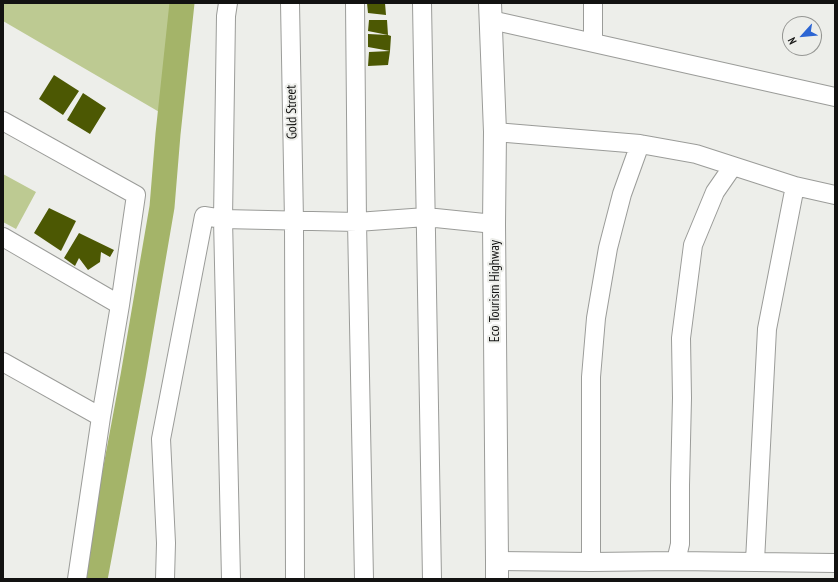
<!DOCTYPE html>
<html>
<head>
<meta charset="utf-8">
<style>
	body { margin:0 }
	#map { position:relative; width:838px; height:582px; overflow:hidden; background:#edeeea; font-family:"PT Sans Narrow",sans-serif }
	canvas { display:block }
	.frame { position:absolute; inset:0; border:4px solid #121211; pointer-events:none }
	.north { position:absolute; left:782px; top:16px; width:40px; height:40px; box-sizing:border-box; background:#edeeea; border:1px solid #959693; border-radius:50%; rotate:243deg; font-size:11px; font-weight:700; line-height:16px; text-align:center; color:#121211 }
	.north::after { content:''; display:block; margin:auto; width:14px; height:18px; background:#2c65d3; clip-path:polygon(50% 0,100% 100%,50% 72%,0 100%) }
</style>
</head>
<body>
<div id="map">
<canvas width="838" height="582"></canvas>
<div class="frame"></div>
<div class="north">N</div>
</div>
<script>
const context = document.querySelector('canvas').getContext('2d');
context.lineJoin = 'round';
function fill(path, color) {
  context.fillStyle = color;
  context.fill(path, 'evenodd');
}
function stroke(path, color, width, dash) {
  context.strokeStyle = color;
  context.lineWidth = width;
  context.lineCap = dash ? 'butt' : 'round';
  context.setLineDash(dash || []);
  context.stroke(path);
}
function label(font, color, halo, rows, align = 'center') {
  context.font = font + ' "PT Sans Narrow",sans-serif';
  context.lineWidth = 4;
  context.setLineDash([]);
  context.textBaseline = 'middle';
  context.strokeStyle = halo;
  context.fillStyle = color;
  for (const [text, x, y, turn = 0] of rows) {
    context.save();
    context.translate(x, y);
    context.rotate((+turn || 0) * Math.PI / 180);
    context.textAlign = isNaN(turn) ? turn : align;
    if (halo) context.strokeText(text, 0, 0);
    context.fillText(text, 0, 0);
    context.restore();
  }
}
const green = new Path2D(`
	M3 3H190L173 120 3 21Z
	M3 174 36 192 16 229 3 222Z`);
const river = new Path2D(`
	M95 579 133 376 162 207 168 134 182 3`);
const building = new Path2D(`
	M367 3H385L386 15 368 13Z
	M369 20H387L388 35 391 36 390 51 388 65 368 66 369 52 390 51 368 47V34L388 35 368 31Z
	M54 75 79 91 63 115 39 99Z
	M83 93 106 108 90 134 67 120Z
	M49 208 76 221 61 251 34 233Z
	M79 233 114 250 110 257 101 252 100 262 88 270 79 258 75 266 64 258Z`);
const minor = new Path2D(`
	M228 3 226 16 223 219 231 579
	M290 3 294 221 295 579
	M355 3 357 222 364 579
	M422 3 432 579
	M491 20 835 97
	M593 43V3
	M3 121 136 195 120 305 101 417 77 579
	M495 132 640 144 696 154 795 186 835 195
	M3 237 120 305
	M3 362 101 417
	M497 561 591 562 676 561 835 563
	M676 561 680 544V485L682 398 681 338 693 245 715 192 733 166
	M755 561 767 329 795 186
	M591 562V377L596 318 608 248 622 194 640 144
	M165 579 166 543 161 439 204 216 223 219 357 222 426 217 494 224`);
const highway = new Path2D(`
	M490 3 495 132 494 224 497 561V579`);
const streetNames = [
	["Gold Street",292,112,-91],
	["Eco Tourism Highway",495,291,-90]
];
fill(green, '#bdca92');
stroke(river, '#a4b469', 25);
fill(building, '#4c5803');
stroke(minor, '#9b9c99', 20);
stroke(highway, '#9b9c99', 24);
stroke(minor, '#fff', 18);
stroke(highway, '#fff', 22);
label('14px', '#121211', '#edeeea', streetNames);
</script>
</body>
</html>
